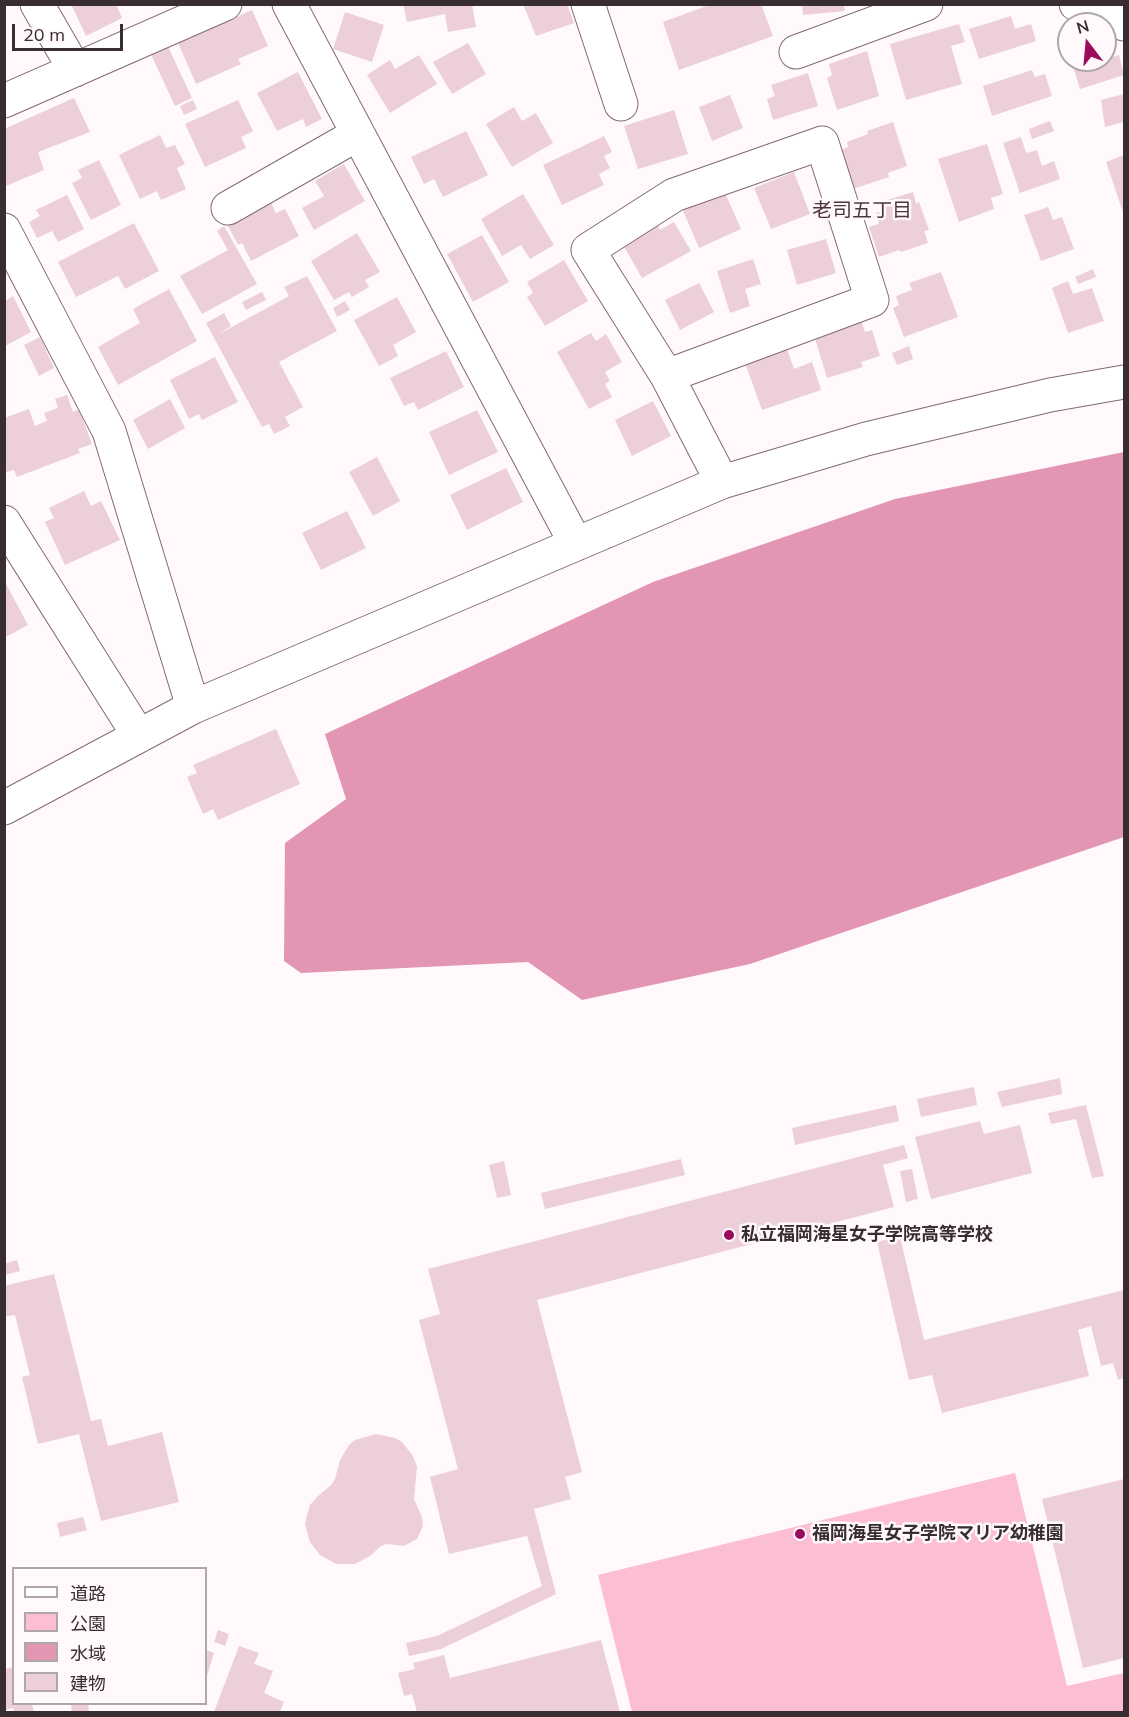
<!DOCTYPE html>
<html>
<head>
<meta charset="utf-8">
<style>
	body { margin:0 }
	#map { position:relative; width:1129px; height:1717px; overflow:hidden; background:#fff9fb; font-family:Mulish,"Noto Sans JP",sans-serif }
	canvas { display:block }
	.frame { position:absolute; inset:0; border:6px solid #382d31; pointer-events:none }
	.legend { position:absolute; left:12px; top:1567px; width:195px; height:138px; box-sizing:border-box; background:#fff9fb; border:2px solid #afa7aa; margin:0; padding:8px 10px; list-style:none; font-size:18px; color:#382d31 }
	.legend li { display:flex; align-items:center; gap:12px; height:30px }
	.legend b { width:30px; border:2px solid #afa7aa }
	.north { position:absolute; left:1057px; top:12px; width:60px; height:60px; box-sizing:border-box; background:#fff9fb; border:2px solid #afa7aa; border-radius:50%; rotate:344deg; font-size:16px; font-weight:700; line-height:24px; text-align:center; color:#382d31 }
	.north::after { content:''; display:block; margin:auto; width:21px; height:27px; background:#9b0b5b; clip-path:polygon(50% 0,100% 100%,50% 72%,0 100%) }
	.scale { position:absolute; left:12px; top:24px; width:111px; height:27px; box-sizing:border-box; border:3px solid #382d31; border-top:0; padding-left:8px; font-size:18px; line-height:21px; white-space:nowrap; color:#382d31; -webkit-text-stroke:4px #fff9fb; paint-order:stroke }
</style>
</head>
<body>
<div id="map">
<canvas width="1129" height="1717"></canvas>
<div class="frame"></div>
<ul class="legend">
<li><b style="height:8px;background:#fff"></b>道路</li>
<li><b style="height:16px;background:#fbbed4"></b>公園</li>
<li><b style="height:16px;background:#e296b3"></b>水域</li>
<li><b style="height:16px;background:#eccfd9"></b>建物</li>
</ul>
<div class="north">N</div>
<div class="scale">20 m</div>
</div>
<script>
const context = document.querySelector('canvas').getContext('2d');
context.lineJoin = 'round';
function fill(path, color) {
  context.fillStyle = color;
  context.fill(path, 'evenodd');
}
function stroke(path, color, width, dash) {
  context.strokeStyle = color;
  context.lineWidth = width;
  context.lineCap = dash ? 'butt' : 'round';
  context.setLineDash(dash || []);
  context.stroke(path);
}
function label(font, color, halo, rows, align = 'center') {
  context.font = font + ' Mulish,"Noto Sans JP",sans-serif';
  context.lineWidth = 5;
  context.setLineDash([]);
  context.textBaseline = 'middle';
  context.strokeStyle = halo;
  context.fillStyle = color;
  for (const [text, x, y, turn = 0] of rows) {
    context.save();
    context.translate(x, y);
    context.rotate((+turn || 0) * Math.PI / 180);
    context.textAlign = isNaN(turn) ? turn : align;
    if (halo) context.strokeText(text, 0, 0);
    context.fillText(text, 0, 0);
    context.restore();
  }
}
const green = new Path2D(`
	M1015 1473 1067 1686 1124 1673V1712H632L598 1575Z`);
const water = new Path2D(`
	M1124 452V837L750 964 582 1000 528 962 301 973 284 961 285 843 346 799 325 734 653 582 895 499Z`);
const building = new Path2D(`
	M71 4H116L122 18 86 36Z
	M403 4H472L476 27 448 32 445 14 407 22Z
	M523 4H567L574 23 536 36Z
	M712 4H761L773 36 679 70 663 22Z
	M802 5H844L845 11 803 15Z
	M252 10 268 46 238 59 241 64 196 84 178 43Z
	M345 12 384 25 372 62 333 49Z
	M1011 16 1015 29 1031 24 1036 41 979 59 969 29Z
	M959 24 965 42 951 46 962 84 906 100 890 44Z
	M165 40 192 98 175 106 148 48Z
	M468 43 486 74 452 94 433 62Z
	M867 51 879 96 837 110 827 78 832 75 829 64Z
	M419 55 437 84 390 113 367 75 390 60 395 69Z
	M1119 55 1124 75 1080 89 1071 60 1100 61Z
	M1032 70 1035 77 1045 74 1052 96 992 116 983 86Z
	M298 72 322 119 306 127 303 119 277 131 257 93Z
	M808 73 818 106 773 120 767 99 775 96 771 85Z
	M1124 94V122L1105 127 1101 100Z
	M730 95 743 128 712 141 699 107Z
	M74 98 90 132 38 152 44 170 6 186 4 129Z
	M193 100 197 109 184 115 180 106Z
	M238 100 253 131 241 137 246 148 205 167 185 124Z
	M514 107 522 121 536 113 553 143 512 167 486 124Z
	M674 110 688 154 638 169 624 126Z
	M1050 121 1054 131 1032 139 1029 129Z
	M893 122 907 166 888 173 889 177 853 189 838 151 848 147 847 142 868 134 867 131Z
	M466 131 488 175 443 197 434 179 424 184 411 157Z
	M160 135 166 148 175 145 185 164 177 168 186 189 161 200 157 191 140 199 119 155Z
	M604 136 612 152 604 156 610 168 599 174 604 185 562 205 543 165Z
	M1021 137 1026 153 1037 150 1042 166 1054 161 1060 179 1020 193 1003 143Z
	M987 144 1003 194 991 198 994 209 959 222 938 159Z
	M1124 155V215L1106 162Z
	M99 160 121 205 91 220 72 183 82 178 78 170Z
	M344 164 365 201 314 230 302 208 324 196 315 181Z
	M794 172 810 214 771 229 754 188Z
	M715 191 718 198 726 195 741 229 699 248 681 206Z
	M913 192 916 204 919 202 929 230 924 231 928 243 901 252 899 250 879 257 869 227 879 224 876 213 884 210 881 202Z
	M523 194 554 245 530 259 521 245 502 256 481 219Z
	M67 195 84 229 58 242 52 231 37 238 29 222 40 216 36 210Z
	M270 201 276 213 285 209 299 236 251 261 242 243 238 245 227 224Z
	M1048 207 1053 220 1062 217 1074 249 1041 261 1024 215Z
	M674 222 691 251 642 278 622 243 657 223 660 230Z
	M134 223 159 271 125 289 118 276 76 297 58 262Z
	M224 226 257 284 202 314 180 276 228 250 217 231Z
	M357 233 380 272 365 280 369 287 352 297 349 292 334 300 311 261Z
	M482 235 509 282 473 302 447 254Z
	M826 239 836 273 797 285 787 250Z
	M753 259 761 284 745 289 750 306 730 313 717 271Z
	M564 260 588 301 545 326 527 297 533 293 527 282Z
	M1093 269 1096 277 1078 284 1075 277Z
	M941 272 958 317 904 337 893 308 899 305 896 296 912 290 909 283Z
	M307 276 337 331 279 362 303 407 285 417 290 426 274 434 269 424 262 427 206 323 224 313 231 326 219 334 289 296 284 287Z
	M1068 281 1073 294 1092 288 1104 321 1068 333 1052 288Z
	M699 283 714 312 680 330 665 300Z
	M169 289 197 341 118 385 98 347 140 323 133 309Z
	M262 292 266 300 246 310 242 302Z
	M13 296 31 332 5 346V301Z
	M397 297 416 332 393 345 398 356 379 366 354 320Z
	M345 301 350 310 337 317 333 308Z
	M859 314 865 332 872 330 880 356 861 362 863 367 827 378 812 329Z
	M591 333 596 341 606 334 622 362 605 372 610 381 605 384 612 397 589 409 557 352Z
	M40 337 54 368 39 376 24 345Z
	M909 346 913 359 897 365 892 353Z
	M787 349 794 369 812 362 821 390 762 410 745 363Z
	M446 351 464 387 418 410 414 402 404 406 390 378Z
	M215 357 238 402 202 420 199 414 189 419 170 380Z
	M67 395 73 412 79 409 92 444 78 449 80 453 17 477 14 470 4 473V418L29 409 35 426 47 421 44 413 58 408 55 399Z
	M170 399 185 428 148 449 133 420Z
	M653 401 671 436 632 456 615 420Z
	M477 410 498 452 449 475 429 432Z
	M377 457 400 501 373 516 349 472Z
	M506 468 523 502 467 530 450 495Z
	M84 491 91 506 101 501 120 540 65 565 45 522 54 518 49 508Z
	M347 511 366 548 321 570 302 533Z
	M4 580 28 625 4 638Z
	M276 729 300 784 218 820 213 809 203 814 187 777 197 773 193 765Z
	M1060 1078 1062 1094 1002 1107 997 1092Z
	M974 1087 977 1105 921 1117 917 1099Z
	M896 1105 899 1121 795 1145 792 1128Z
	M1086 1105 1104 1176 1092 1178 1076 1119 1051 1124 1048 1113Z
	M980 1121 984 1134 1020 1125 1032 1173 931 1199 915 1137Z
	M904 1145 908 1158 883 1165 894 1207 537 1300 582 1472 565 1477 571 1499 534 1509 556 1594 441 1649 409 1656 406 1643 437 1636 542 1586 527 1536 449 1554 430 1477 458 1469 419 1320 440 1314 428 1269Z
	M681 1159 685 1175 545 1209 541 1193Z
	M504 1161 511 1195 497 1198 489 1165Z
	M912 1169 918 1199 906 1202 900 1171Z
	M812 1230 813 1237 797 1240 796 1234Z
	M900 1236 924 1340 1124 1290V1378L1118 1380 1113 1363 1101 1366 1091 1326 1078 1330 1089 1376 942 1413 932 1375 909 1380 877 1242Z
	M17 1260 20 1271 4 1275V1264Z
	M54 1274 91 1421 101 1419 108 1446 162 1432 179 1502 101 1521 79 1434 38 1444 22 1377 30 1375 15 1315 4 1317V1286Z
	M376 1434 395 1438 402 1442 413 1456 417 1467 414 1499 422 1517 423 1526 417 1539 404 1546 386 1544 381 1546 370 1556 355 1564H336L320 1555 310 1542 305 1524 307 1515 310 1505 317 1497 331 1485 335 1479 340 1460 349 1445 355 1440Z
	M1124 1479V1658L1083 1668 1042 1499Z
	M83 1517 87 1530 60 1537 57 1523Z
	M218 1630 229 1634 225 1646 214 1642Z
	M601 1640 620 1712H417L412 1694 404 1696 398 1673 415 1669 413 1663 444 1655 450 1678Z
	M239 1646 259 1653 254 1664 273 1671 264 1693 284 1702 280 1712H214Z
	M206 1650 214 1653 206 1679Z
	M14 1667V1704H32L34 1712H14L13 1708 5 1710V1669Z
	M71 1704H88L89 1712H72Z`);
const minor = new Path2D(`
	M37 4 75 70
	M289 4 576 544
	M588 4 621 104
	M1076 4 1124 24
	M796 52 926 4
	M4 101 225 4
	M228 208 358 134
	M4 230 109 431 193 707
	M667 376 872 300 822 143 674 195 588 250 667 376 722 482
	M4 522 139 736
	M4 808 193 707 722 482 866 439 1050 395 1124 382`);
const markers = [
	[729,1235,6,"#9b0b5b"],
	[800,1534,6,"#9b0b5b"]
];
const poiNames = [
	["私立福岡海星女子学院高等学校",741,1235],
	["福岡海星女子学院マリア幼稚園",812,1534]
];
const neighbourhoodNames = [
	["老司五丁目",862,211]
];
fill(green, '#fbbed4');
fill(water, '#e296b3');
fill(building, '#eccfd9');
stroke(minor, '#836972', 35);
stroke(minor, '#fff', 33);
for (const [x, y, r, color] of markers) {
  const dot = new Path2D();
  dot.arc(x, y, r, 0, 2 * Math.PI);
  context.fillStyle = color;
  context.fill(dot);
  stroke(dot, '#fff9fb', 2);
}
label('bold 18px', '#382d31', '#fff9fb', poiNames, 'left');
label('20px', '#4e363f', '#fff9fb', neighbourhoodNames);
</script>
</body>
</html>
